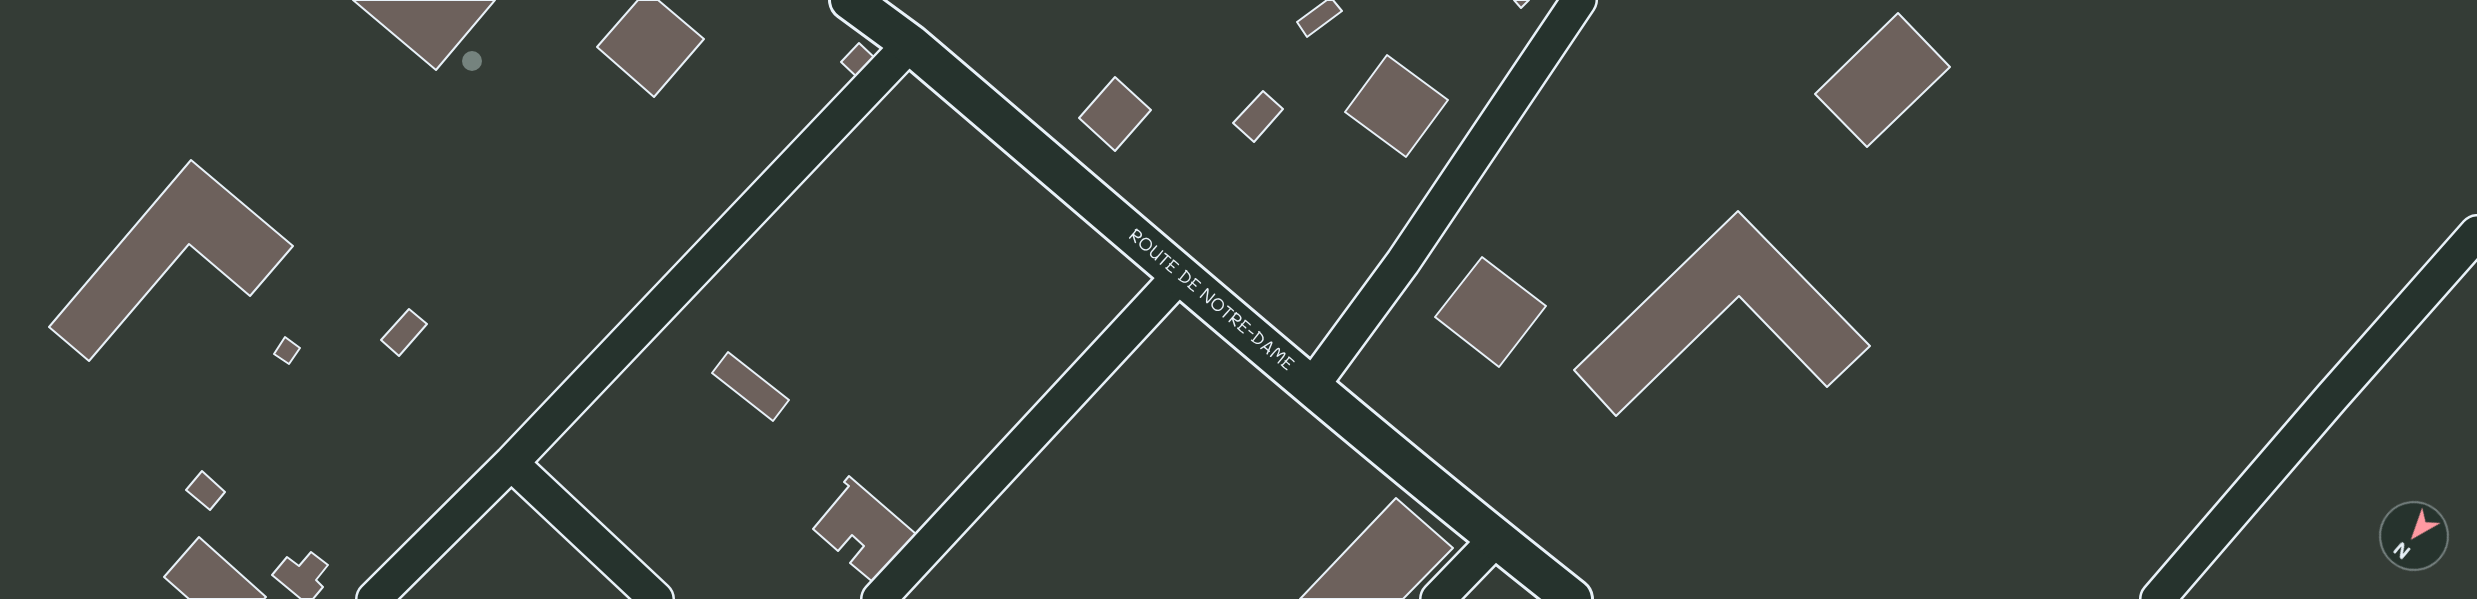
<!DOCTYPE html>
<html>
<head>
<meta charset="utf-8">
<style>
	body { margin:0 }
	#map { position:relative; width:2477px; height:599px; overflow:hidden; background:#343c36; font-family:Mali,sans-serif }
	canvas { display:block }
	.north { position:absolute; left:2379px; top:501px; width:70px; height:70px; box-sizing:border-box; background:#26332d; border:2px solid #747f7e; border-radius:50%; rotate:220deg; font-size:19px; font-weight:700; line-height:28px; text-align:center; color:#e8f1f8 }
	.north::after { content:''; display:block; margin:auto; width:24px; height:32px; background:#ff9aa2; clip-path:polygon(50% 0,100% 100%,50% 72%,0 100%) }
</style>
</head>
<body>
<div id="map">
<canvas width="2477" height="599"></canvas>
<div class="north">N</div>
</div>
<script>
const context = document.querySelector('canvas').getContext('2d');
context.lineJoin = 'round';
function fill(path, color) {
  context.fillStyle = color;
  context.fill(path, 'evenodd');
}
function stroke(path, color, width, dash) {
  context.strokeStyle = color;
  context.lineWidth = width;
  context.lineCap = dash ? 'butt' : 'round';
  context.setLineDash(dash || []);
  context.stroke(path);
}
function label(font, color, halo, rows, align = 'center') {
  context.font = font + ' Mali,sans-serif';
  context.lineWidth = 5;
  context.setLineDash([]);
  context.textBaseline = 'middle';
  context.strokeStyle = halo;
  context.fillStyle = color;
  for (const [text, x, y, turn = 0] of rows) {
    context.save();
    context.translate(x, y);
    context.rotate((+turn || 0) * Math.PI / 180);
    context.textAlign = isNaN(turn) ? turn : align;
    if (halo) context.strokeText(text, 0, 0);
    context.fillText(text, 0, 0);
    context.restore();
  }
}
const building = new Path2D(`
	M353 0H495L436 70Z
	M638 0H658L704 39 654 97 597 47Z
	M1327 0H1333L1342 11 1307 37 1297 22Z
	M1514 0H1529L1521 8Z
	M1898 13 1950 67 1867 147 1815 94Z
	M859 43 877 60 859 79 841 62Z
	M1387 55 1448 100 1406 157 1345 112Z
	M1115 77 1151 110 1115 151 1079 118Z
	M1263 91 1283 109 1254 142 1233 123Z
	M191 160 293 246 250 296 189 244 89 361 49 327Z
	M1738 211 1870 346 1827 387 1739 296 1616 416 1574 370Z
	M1482 257 1546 306 1499 367 1435 317Z
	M409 309 427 324 399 356 381 340Z
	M285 337 300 348 289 364 274 354Z
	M728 352 789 400 773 421 712 373Z
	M202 471 225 492 210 510 186 490Z
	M849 476 916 534 874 583 850 563 864 546 852 535 838 551 813 529 849 486 844 482Z
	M1396 498 1453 548 1403 599H1300Z
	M199 537 266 597 264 599H189L164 577Z
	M311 552 328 565 316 580 323 587 313 599H301L272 575 287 557 299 566Z`);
const street = new Path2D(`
	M1312 386 1403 262 1579 0
	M511 463 656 599
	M374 599 511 463 910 44
	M879 599 1181 274
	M1438 599 1496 539
	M2158 599 2332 397 2477 233`);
const secondary = new Path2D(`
	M850 0 910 44C1130 231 1346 421 1572 599`);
const trees = [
	[472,61]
];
const streetNames = [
	["ROUTE DE NOTRE-DAME",1211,300,40]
];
fill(building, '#6d615c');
stroke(building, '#e8f1f8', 2);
stroke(street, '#e8f1f8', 38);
stroke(secondary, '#e8f1f8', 44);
stroke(street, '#26332d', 33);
stroke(secondary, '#26332d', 38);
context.fillStyle = '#75837e';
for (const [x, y] of trees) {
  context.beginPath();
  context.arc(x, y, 10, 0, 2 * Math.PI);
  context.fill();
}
label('18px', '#e8f1f8', '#26332d', streetNames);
</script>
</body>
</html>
